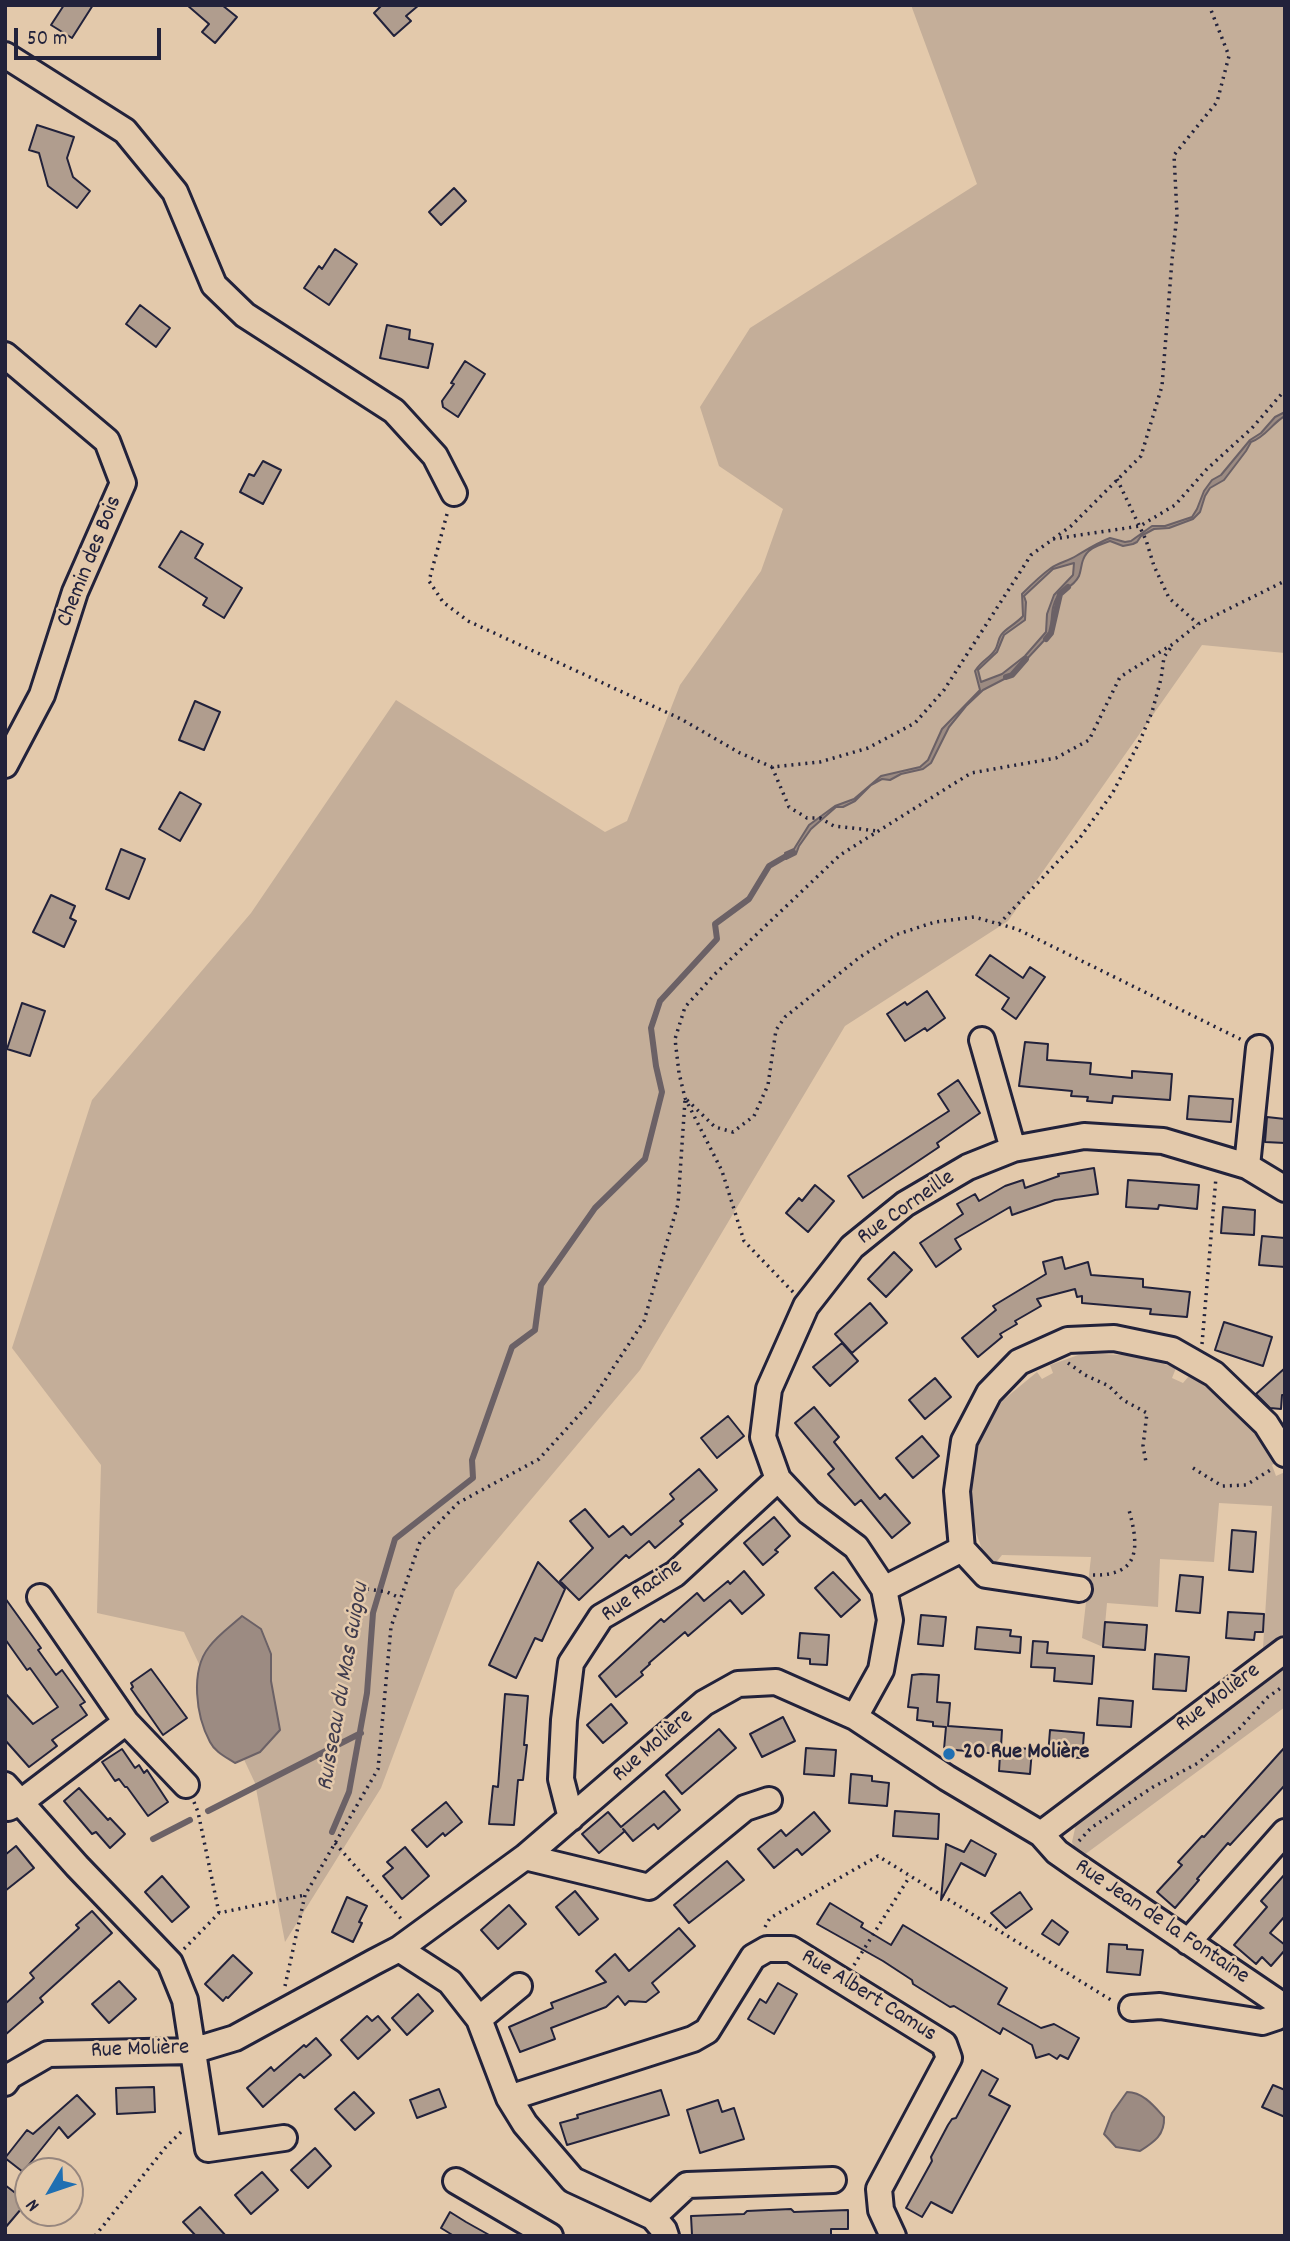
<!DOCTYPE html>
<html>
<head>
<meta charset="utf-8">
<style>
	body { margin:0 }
	#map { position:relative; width:1290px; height:2241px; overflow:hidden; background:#e3c9ab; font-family:Dekko,sans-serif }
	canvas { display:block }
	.frame { position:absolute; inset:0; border:7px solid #22223b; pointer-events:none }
	.north { position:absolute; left:14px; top:2157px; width:70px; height:70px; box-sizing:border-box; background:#e3c9ab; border:2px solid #96867e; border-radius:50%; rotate:231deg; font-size:19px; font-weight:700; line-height:28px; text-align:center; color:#22223b }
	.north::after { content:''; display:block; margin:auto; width:24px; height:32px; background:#1f6fb2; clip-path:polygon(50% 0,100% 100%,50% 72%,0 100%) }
	.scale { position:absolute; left:14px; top:28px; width:147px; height:32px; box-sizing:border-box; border:4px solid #22223b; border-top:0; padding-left:9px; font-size:21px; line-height:24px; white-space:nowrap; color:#22223b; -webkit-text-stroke:5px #e3c9ab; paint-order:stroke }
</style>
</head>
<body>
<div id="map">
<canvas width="1290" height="2241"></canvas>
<div class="frame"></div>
<div class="north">N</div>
<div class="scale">50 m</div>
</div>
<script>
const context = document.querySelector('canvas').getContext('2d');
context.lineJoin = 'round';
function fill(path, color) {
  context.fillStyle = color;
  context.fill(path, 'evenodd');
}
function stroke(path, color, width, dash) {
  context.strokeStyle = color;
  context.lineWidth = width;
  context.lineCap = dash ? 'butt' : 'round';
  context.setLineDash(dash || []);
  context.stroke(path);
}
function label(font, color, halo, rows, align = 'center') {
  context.font = font + ' Dekko,sans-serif';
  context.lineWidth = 5;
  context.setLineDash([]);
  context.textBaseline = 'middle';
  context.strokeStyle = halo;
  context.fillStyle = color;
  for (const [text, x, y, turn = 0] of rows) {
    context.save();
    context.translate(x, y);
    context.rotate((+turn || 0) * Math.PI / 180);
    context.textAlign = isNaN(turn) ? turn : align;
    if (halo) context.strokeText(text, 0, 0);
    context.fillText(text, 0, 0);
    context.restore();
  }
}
const green = new Path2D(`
	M911 5H1285V653L1202 645 1008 921 845 1026 640 1370 455 1590 381 1788 285 1942 255 1783 184 1632 97 1613 101 1465 12 1348 92 1100 251 913 396 700 605 832 627 821 680 685 761 571 783 509 719 466 700 407 750 328 977 184Z
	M1084 1353 1139 1356 1176 1368 1172 1378 1183 1383 1189 1376C1227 1399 1252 1426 1279 1461L1272 1465 1276 1476 1285 1472V1633L1263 1648 1272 1506 1219 1503 1214 1562 1160 1559 1158 1607 1107 1603 1103 1647 1082 1638 1091 1557 1002 1555 994 1565 983 1552 974 1527 971 1492 977 1446 1002 1401 1037 1372 1042 1379 1053 1373 1050 1365Z
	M1285 1661V1707L1080 1858 1072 1842 1076 1824Z`);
const water = new Path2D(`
	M1285 412V416C1272 423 1266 437 1251 442L1246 451 1224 480 1210 488 1205 496 1200 512 1193 519 1169 528 1154 529 1141 536 1137 542 1133 544 1123 546 1110 541C1099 545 1087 548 1083 560 1081 565 1081 571 1079 576 1075 584 1069 587 1063 591 1050 600 1052 620 1051 633L1012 675 983 690 966 706 949 727 931 763 923 769 901 774 890 780 882 779 871 785 855 801 843 807H836L811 829 799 846 796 854 786 859 785 853 794 849 809 825 835 806 854 799 881 776 920 767 928 760 942 729 980 690 975 671C982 660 990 658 995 650 998 646 998 639 1001 635 1006 628 1016 624 1023 616L1022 594C1031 585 1040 576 1051 568 1058 563 1068 561 1076 556 1088 549 1097 543 1110 538L1125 542 1131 541 1152 526H1165L1192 517 1197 509 1204 491 1212 480 1221 475 1250 440 1261 433 1275 417ZM1074 563 1073 575 1054 595 1047 614 1046 632 1025 656 1002 674 981 682 978 670 997 652 1004 635 1025 620 1026 602 1024 596 1053 569Z
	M242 1616 261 1629 271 1654V1681L280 1730 260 1752 235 1763C226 1757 215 1752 210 1742 196 1716 190 1671 209 1647 218 1635 231 1626 242 1616Z
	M1127 2092C1143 2092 1154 2106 1164 2117 1165 2135 1154 2142 1140 2151L1116 2147 1104 2134 1112 2113Z`);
const stream = new Path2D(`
	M1046 639 1051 633 1060 594 1068 587
	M1006 677 1012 675 1026 659
	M208 1811 361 1733
	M332 1832 349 1792 367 1693 373 1613 395 1539 473 1478 472 1460 512 1347 535 1330 541 1285 595 1208 645 1159 662 1092 656 1066 651 1028 660 1001 717 939 715 924 749 899 769 866 793 852
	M153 1839 190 1820`);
const building = new Path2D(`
	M64 5H93L72 38 51 25Z
	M187 5H222L237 17 215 43 202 32 209 24Z
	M382 5H419L406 16 411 21 394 36 374 13Z
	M37 125 74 137 67 158 73 177 90 191 77 208 48 186 39 153 29 150Z
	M454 188 466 201 441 225 429 212Z
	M335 249 357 264 329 305 304 288 319 266 322 269Z
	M140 305 170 328 156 347 126 324Z
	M387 325 410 330 409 339 433 344 428 368 380 358Z
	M465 361 485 374 458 417 443 407 442 401 454 384 451 383Z
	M263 461 281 470 263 504 240 492 249 474 254 476Z
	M181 531 203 544 195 558 242 588 224 618 203 605 207 598 159 567Z
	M195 701 220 712 204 750 179 740Z
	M180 792 201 804 180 841 159 829Z
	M121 849 145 859 129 899 106 889Z
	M51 895 75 906 70 918 76 921 64 947 33 932Z
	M990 955 1023 978 1030 967 1045 977 1016 1019 1002 1009 1009 998 976 975Z
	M927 991 945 1018 927 1031 925 1028 905 1041 887 1014 905 1002 907 1005Z
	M22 1003 45 1011 30 1056 7 1049Z
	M1025 1042 1048 1044 1047 1060 1091 1063 1090 1074 1132 1078V1071L1172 1074 1170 1100 1113 1096 1112 1103 1087 1101 1088 1097 1071 1096 1072 1091 1019 1086Z
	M958 1080 980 1113 937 1143 939 1147 863 1198 848 1176 949 1111 938 1094Z
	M1189 1096 1233 1099 1231 1122 1187 1119Z
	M1267 1117 1285 1119V1143L1265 1142Z
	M1094 1168 1098 1194 1055 1200 1012 1215 1010 1207 955 1239 961 1249 936 1267 920 1243 963 1214 957 1204 975 1194 979 1201 1005 1186 1023 1180 1025 1188 1059 1176 1058 1174Z
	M1128 1180 1199 1185 1197 1209 1159 1205 1158 1209 1126 1207Z
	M815 1185 834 1201 808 1232 786 1213 799 1198 802 1201Z
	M1223 1207 1255 1210 1254 1235 1221 1233Z
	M1262 1236 1285 1238V1267L1259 1265Z
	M894 1252 912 1270 886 1297 868 1279Z
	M1062 1257 1065 1269 1088 1262 1091 1275 1143 1279V1287L1190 1292 1187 1317 1150 1314 1151 1309 1082 1303V1296L1077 1297 1075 1289 1037 1299 1041 1306 1015 1321 1017 1324 1000 1334 1002 1337 978 1357 962 1338 996 1310 993 1306 1046 1274 1043 1262Z
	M870 1303 887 1323 852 1353 835 1334Z
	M1224 1322 1272 1337 1263 1366 1215 1350Z
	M842 1343 858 1361 830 1386 813 1367Z
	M1285 1368V1395H1282L1281 1409 1270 1408 1256 1394Z
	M935 1378 951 1397 925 1419 909 1400Z
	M814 1407 839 1437 834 1442 880 1499 885 1494 910 1523 892 1538 861 1500 855 1505 841 1489 828 1474 834 1469 795 1423Z
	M728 1416 744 1436 717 1458 701 1438Z
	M922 1436 939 1456 913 1478 896 1458Z
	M699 1469 717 1490 680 1521 683 1524 655 1548 649 1541 629 1558 626 1555 579 1600 560 1581 593 1548 570 1521 585 1509 609 1537 623 1526 631 1535 674 1499 670 1494Z
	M774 1517 790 1536 775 1550 778 1552 763 1565 744 1543Z
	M1232 1530 1256 1532 1253 1572 1229 1570Z
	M538 1562 565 1589 542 1641 535 1638 516 1678 489 1665Z
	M744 1571 764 1595 742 1614 730 1600 688 1636 685 1632 649 1663 650 1664 641 1672 643 1675 616 1697 599 1676 661 1619 664 1622 697 1593 704 1601 728 1581 730 1584Z
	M833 1572 860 1600 841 1617 815 1588Z
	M1180 1575 1203 1577 1200 1613 1176 1611Z
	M5 1598 41 1648 38 1650 56 1675 62 1670 85 1702 80 1705 87 1715 52 1740 57 1746 29 1767 5 1740V1693L33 1724 58 1707 30 1668 27 1670 5 1639Z
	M1228 1612 1264 1614 1263 1632H1255L1254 1640 1226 1638Z
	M921 1615 946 1617 943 1646 918 1644Z
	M1105 1622 1147 1625 1145 1650 1103 1647Z
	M977 1627 1011 1630 1010 1636 1021 1637 1020 1653 975 1649Z
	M800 1633 829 1635 827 1665 810 1664V1659L798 1658Z
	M1033 1641 1048 1642 1047 1653 1094 1656 1092 1684 1054 1681 1055 1668 1031 1667Z
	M1155 1654 1189 1657 1186 1691 1153 1689Z
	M151 1669 187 1718 163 1735 131 1689 133 1687 131 1683Z
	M921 1674 939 1675 937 1702 950 1703 948 1726 1002 1730 1001 1747 1032 1749 1030 1774 999 1771 1000 1754 944 1749 946 1727 933 1726V1722L917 1720 918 1708 908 1707 912 1675Z
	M505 1694 528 1696 524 1745H527L523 1780H518L514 1825 489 1824 493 1786 498 1787Z
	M1099 1698 1133 1701 1131 1727 1097 1725Z
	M611 1704 627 1723 603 1743 587 1725Z
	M783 1717 795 1741 762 1757 750 1734Z
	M719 1729 736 1748 682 1794 666 1775Z
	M1050 1730 1084 1733 1082 1758 1048 1756Z
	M1285 1747V1785L1230 1845 1228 1843 1197 1879 1199 1880 1175 1908 1157 1892 1182 1865 1178 1862 1202 1836 1204 1837Z
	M806 1748 836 1750 834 1776 804 1774Z
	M122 1749 135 1768 139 1765 144 1773 147 1770 168 1802 148 1816 127 1787H125L119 1779 115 1781 102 1762Z
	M851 1774 872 1776V1781L889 1783 887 1806 849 1803Z
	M79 1788 108 1820 110 1818 125 1834 110 1848 96 1832 92 1834 64 1801Z
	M664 1791 680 1810 658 1829 654 1824 633 1841 623 1829 625 1831 599 1853 582 1834 608 1812 621 1827Z
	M446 1802 462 1822 445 1836 443 1833 427 1847 412 1830Z
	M895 1811 939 1814 938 1839 893 1836Z
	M814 1812 830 1831 802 1855 797 1849 774 1868 758 1849 781 1830 786 1836Z
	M971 1840 996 1854 985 1876 961 1863 941 1900 946 1844 964 1852Z
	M16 1846 34 1868 5 1891V1855Z
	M405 1847 429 1876 402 1899 383 1876 393 1868 387 1862Z
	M727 1861 744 1880 689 1923 674 1905Z
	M1285 1874V1916L1270 1933 1285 1945V1950L1271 1966 1262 1957 1256 1964 1234 1945 1267 1907 1261 1901Z
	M162 1876 189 1907 172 1922 145 1892Z
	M575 1891 598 1919 579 1935 556 1907Z
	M1020 1892 1032 1909 1006 1928 991 1913Z
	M347 1897 367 1906 359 1922 362 1923 353 1942 332 1932Z
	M830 1903 863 1923 861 1927 891 1945 903 1925 1007 1988 998 2004 1041 2028 1054 2024 1079 2038 1068 2059 1060 2055 1057 2059 1049 2054 1036 2058 1032 2045 1003 2028 1000 2034 954 2006 950 2007 913 1984 912 1980 883 1961 817 1924Z
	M509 1905 526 1924 498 1949 481 1930Z
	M92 1911 112 1933 40 1998 43 2002 5 2035V2004L34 1978 30 1973 79 1928 76 1925Z
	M1052 1920 1068 1932 1059 1945 1042 1934Z
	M679 1928 695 1946 652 1983 659 1992 646 2002 629 2001 625 2005 618 1996 606 2007 551 2028 555 2039 520 2052 509 2027 553 2008 551 2003 606 1982 596 1971 615 1954 629 1971Z
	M1109 1944 1127 1945V1949L1143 1950 1140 1975 1107 1972Z
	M233 1955 252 1973 228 1998 226 1997 223 2001 205 1984Z
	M119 1981 136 1999 109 2023 92 2004Z
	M778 1983 797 1994 774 2034 748 2019 760 1999 766 2003Z
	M418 1994 433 2011 407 2035 392 2018Z
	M367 2016 372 2021 378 2016 390 2030 358 2059 341 2040Z
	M316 2038 331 2055 304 2078 300 2074 263 2107 247 2088 271 2067 274 2071 304 2045 306 2047Z
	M982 2070 998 2079 989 2095 1010 2106 952 2213 931 2202 922 2217 906 2208 932 2161 931 2157 948 2125 952 2119 956 2118Z
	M1273 2085 1285 2090V2117L1262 2107Z
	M154 2087 155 2112 117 2114 116 2088Z
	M439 2089 446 2107 417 2118 410 2100Z
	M661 2090 669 2115 567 2145 560 2123 578 2118 577 2115Z
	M354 2092 374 2113 355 2130 335 2109Z
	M77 2095 95 2114 68 2138 59 2127 23 2172 5 2158 27 2130 33 2134Z
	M718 2100 722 2112 734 2108 744 2139 700 2153 687 2110Z
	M315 2148 331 2166 308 2188 291 2170Z
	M262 2172 278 2190 251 2214 235 2195Z
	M5 2185 27 2202 5 2228Z
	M200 2207 226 2236H196L183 2222Z
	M791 2209 794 2212 848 2210V2229H831V2236L692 2235 691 2216 744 2214 747 2211Z
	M450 2212 466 2222 491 2236H454L441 2228Z`);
const path = new Path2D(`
	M1117 479 1146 540 1154 566 1169 598 1198 624
	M447 514 429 581 443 602 468 621 681 719 740 753 772 767 820 762 868 748 915 723 944 690 1031 555 1071 526 1141 456 1162 386 1172 260 1177 215 1174 155 1217 102 1229 56 1209 5
	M1053 539 1140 526 1175 505 1207 469 1252 428 1285 390
	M772 767 789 807 807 818H820L834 826 878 831
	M999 924 1079 839 1112 794 1139 743 1152 712 1161 679 1164 657 1172 646
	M687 1100 715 1127 733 1132 754 1116 768 1085 776 1030 785 1017 860 957 895 935 935 922 974 917 1017 929 1242 1040
	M793 1292 744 1241 722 1171 685 1098 679 1073 675 1039 685 1007 715 974 840 855 971 773 1056 758 1089 740 1120 677 1173 644 1198 624 1285 581
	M1202 1344 1216 1177
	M1068 1363 1085 1375 1109 1386 1123 1400 1147 1413 1143 1446 1146 1462
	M1193 1468 1222 1486 1246 1485 1272 1469
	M1093 1575C1141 1576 1139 1546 1129 1510
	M367 1589 387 1592 400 1598
	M194 1802 198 1812 219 1913
	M1079 1841 1091 1828 1109 1816 1153 1787 1198 1763 1239 1729 1268 1697 1285 1685
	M335 1843 403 1921
	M765 1927 770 1918 878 1856 1111 2000
	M184 1949 219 1913 305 1895
	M854 1965 910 1876
	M285 1986 305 1895 378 1769 391 1627 420 1542 458 1503 539 1459 590 1403 644 1321 678 1204 685 1100
	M95 2236 165 2148 183 2130`);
const minor = new Path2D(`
	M5 55 125 131 175 192 214 285 245 315 394 411 435 456 454 493
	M5 355 107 441 123 483 75 592 42 695 5 765
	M982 1040 1013 1149
	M1247 1166 1259 1048
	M962 1549 986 1575 1079 1589
	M884 1589 962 1549 957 1491 964 1441 989 1393 1019 1362 1068 1340 1114 1338 1172 1350 1214 1374 1266 1424 1285 1454
	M40 1597 126 1722 186 1785
	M855 1717 881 1670 890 1620 884 1589 856 1547 809 1512 778 1479 763 1437 769 1389 806 1306 852 1247 905 1204 968 1167 1013 1149 1084 1136 1163 1141 1247 1166 1285 1189
	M5 1785 77 1866 170 1963 185 2000 208 2149 284 2138
	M8 1808 21 1802 126 1722
	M571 1818 561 1779 564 1720 571 1663 601 1617 675 1574 778 1479
	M1041 1834 1285 1650
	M525 1857 649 1887 745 1808 769 1800
	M1188 1942 1285 1832
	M399 1949 450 1982 479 2019 519 1986
	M1132 2008 1160 2006 1262 2022 1277 2017 1285 2008
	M479 2019 509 2098 525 2124 573 2180 653 2217 664 2230 666 2236
	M5 2083 10 2076 48 2054 192 2051 235 2038 374 1962 399 1949 525 1857 704 1703 738 1684 776 1682 855 1717 947 1778 1041 1834 1057 1852 1077 1866 1285 2007
	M509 2098 693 2039 707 2031 753 1957 767 1949H791L944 2044 949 2058 879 2189 881 2210 893 2236
	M456 2181 550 2236
	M653 2217 687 2185 833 2180`);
const markers = [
	[949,1754,7,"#1f6fb2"]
];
const streetNames = [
	["Chemin des Bois",91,562,-68],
	["Rue Corneille",907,1209,-35],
	["Rue Racine",643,1592,-35],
	["Rue Molière",1219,1699,-37],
	["Rue Molière",654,1747,-41],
	["Rue Jean de la Fontaine",1161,1923,34],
	["Rue Albert Camus",868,1997,32],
	["Rue Molière",140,2051,-2]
];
const poiNames = [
	["20 Rue Molière",963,1754]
];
const waterNames = [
	["Ruisseau du Mas Guigou",345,1687,-80]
];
fill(green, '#c4ae99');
fill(water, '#9c8b82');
stroke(water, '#6b6166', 2);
stroke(stream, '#6b6166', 6);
fill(building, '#b09d8e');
stroke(building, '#22223b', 2);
stroke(minor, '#22223b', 30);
stroke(path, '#22223b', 3.5, [2, 5]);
stroke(minor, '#e3c9ab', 24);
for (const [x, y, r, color] of markers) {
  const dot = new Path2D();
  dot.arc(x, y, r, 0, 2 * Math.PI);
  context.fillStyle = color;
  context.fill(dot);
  stroke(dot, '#e3c9ab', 2.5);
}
label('23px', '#22223b', '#e3c9ab', streetNames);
label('bold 23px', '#22223b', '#e3c9ab', poiNames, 'left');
label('italic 24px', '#403c4d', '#e3c9ab', waterNames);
</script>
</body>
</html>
